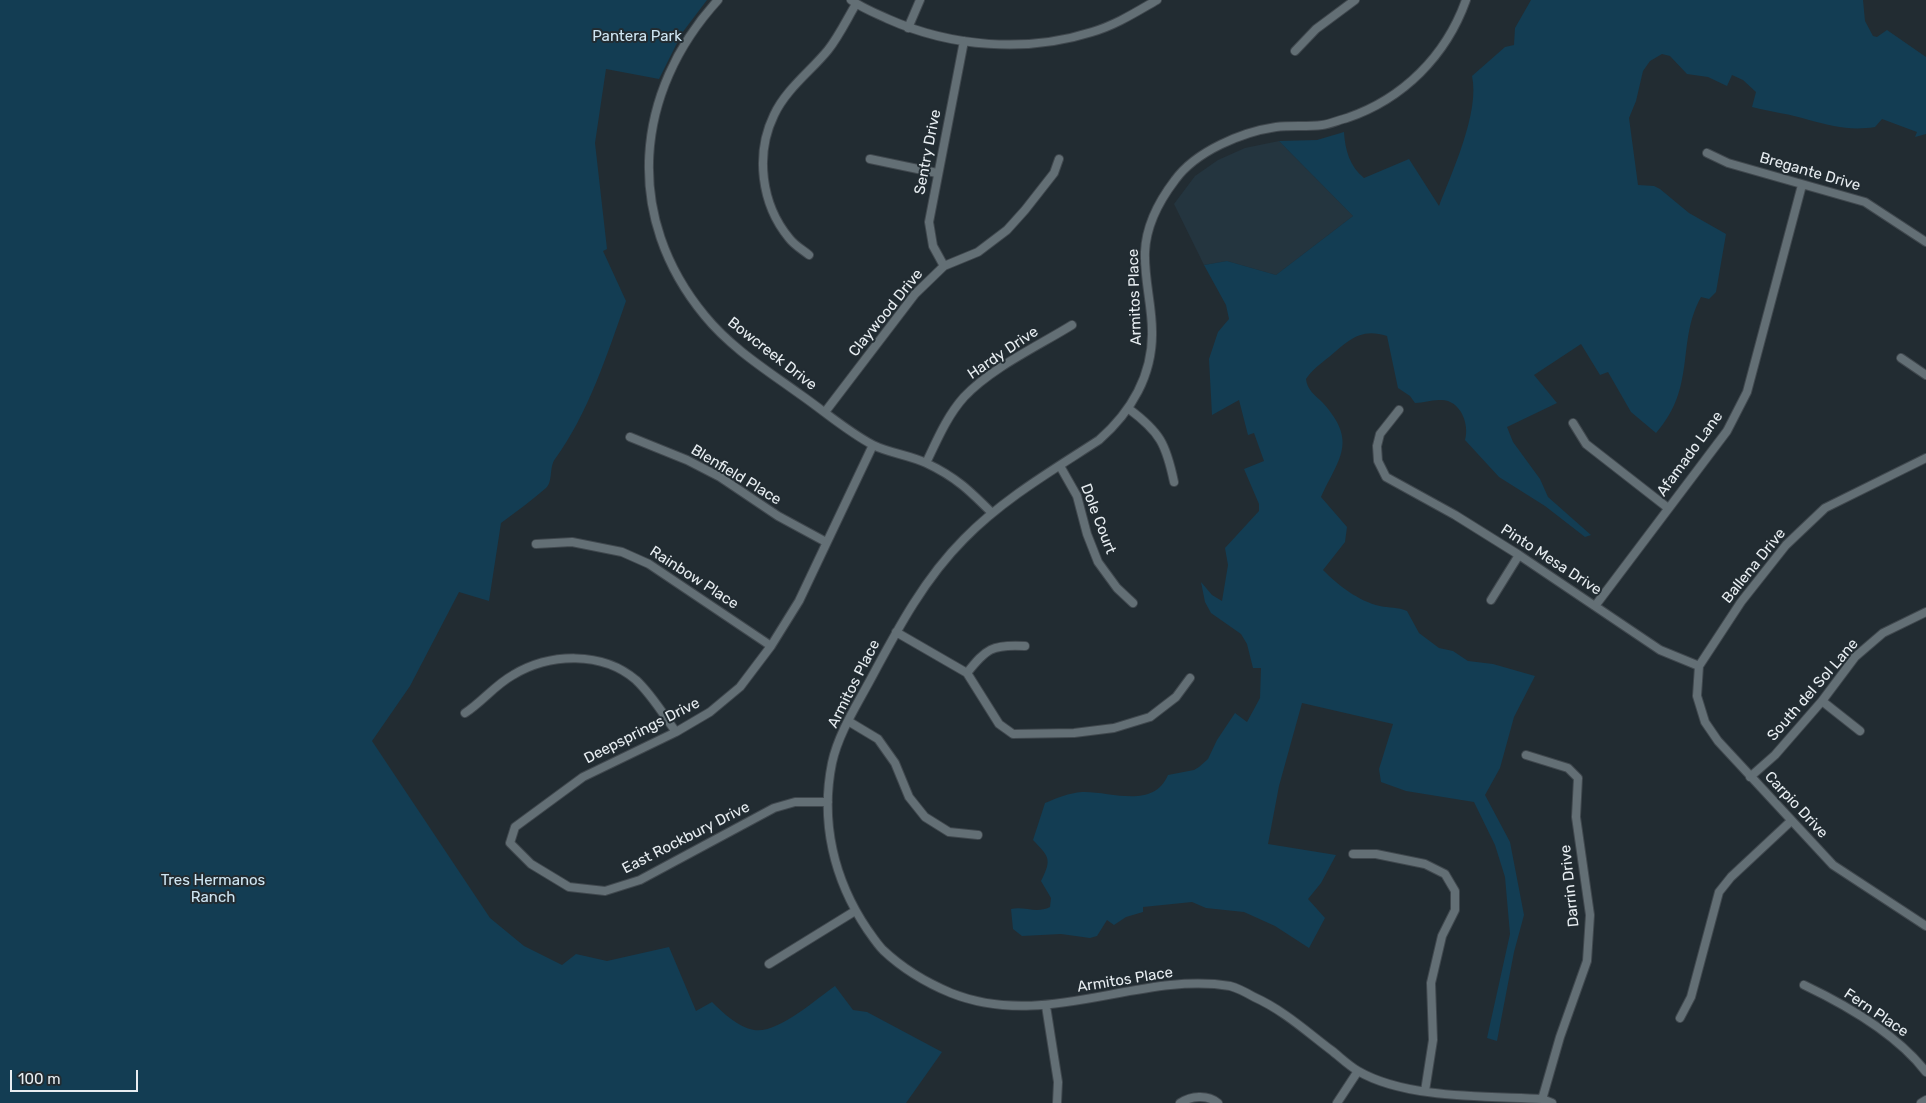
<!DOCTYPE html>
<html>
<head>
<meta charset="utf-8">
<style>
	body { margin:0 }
	#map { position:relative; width:1926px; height:1103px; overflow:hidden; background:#222c32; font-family:Rubik,sans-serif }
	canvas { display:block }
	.scale { position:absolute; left:10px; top:1070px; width:128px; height:22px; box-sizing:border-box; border:2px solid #e7edf1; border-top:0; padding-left:6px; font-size:15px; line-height:18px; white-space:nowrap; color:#e7edf1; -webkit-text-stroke:4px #222c32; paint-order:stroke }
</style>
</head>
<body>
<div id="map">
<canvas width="1926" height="1103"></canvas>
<div class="scale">100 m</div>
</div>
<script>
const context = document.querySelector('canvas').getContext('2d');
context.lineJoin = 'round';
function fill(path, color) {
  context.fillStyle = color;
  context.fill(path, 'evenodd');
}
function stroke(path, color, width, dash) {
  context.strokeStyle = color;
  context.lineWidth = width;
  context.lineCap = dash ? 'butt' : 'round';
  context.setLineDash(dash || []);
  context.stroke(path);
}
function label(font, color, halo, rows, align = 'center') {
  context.font = font + ' Rubik,sans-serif';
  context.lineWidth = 4;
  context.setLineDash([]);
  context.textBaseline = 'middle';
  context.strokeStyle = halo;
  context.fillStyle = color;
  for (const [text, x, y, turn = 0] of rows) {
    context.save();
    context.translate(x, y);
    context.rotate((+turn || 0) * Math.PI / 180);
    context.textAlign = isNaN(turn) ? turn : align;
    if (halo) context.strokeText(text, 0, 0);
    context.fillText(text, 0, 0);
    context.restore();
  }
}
const built = new Path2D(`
	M1279 141 1353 216 1276 275 1227 261 1204 265 1174 204 1195 176 1218 160 1245 148Z`);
const green = new Path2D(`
	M0 0H707L682 33 659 79 606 69 595 143 607 249 603 251 626 301C607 355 588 414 555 459 549 467 553 482 546 488 532 500 516 512 501 523L489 601 459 592 410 686 372 741 490 918 524 946 562 965 576 954 607 961 669 947 696 1011 712 1002C723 1013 738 1027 754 1030 778 1034 816 999 835 986L853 1010 867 1012 942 1052 906 1103H0Z
	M1531 0H1863L1865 21 1873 36 1877 37 1887 30 1926 57V134L1915 137 1917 132 1882 119 1875 127C1850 131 1833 126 1809 120 1791 114 1771 112 1752 107L1756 92 1743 80 1732 75 1727 86 1708 77 1687 74 1670 56 1662 54 1650 61 1643 71 1636 101 1629 118 1638 185 1654 186 1660 189 1689 213 1726 234 1716 292 1709 299 1701 297C1676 342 1697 387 1656 433L1631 412 1608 372 1600 375 1581 344 1534 375 1557 403 1507 427 1513 442 1540 479 1548 497 1591 535 1585 537 1545 506 1499 477 1465 440C1470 424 1460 398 1439 400 1430 400 1424 403 1415 403L1410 396 1398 388 1387 336C1360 327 1348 341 1329 357 1320 364 1312 370 1306 379 1307 390 1315 395 1323 403 1358 442 1339 458 1321 497L1347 527 1345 542 1323 570C1338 585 1358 601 1380 606 1389 608 1398 607 1407 611L1419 633 1439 648 1453 651 1468 661 1493 664 1535 676 1514 717 1500 768 1485 795 1510 842 1524 915 1514 952 1497 1041 1487 1038 1510 934 1505 877 1495 845 1474 802 1406 791 1381 782 1379 769 1393 724 1302 703 1279 786 1268 844 1336 855 1321 883 1308 899 1325 918 1309 948 1275 926 1244 912 1206 908 1192 902 1143 907V912L1126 917 1114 925 1107 920 1097 936 1090 938 1061 934 1022 936 1013 929 1011 909C1025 906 1036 914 1050 907L1051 898 1041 881C1053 858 1048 856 1033 840L1045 803C1057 798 1069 793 1082 792 1111 791 1153 810 1168 775L1194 770 1199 767 1208 759 1217 740 1235 713 1247 722 1260 698 1261 668H1253L1247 644 1241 634 1211 613 1205 602 1201 582 1212 595 1222 601 1228 565 1225 548 1259 511V504L1244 469 1264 461 1254 433 1248 435 1239 400 1212 415 1209 359 1218 332 1229 319 1226 305 1204 265 1227 261 1276 275 1353 216 1279 141 1317 140 1344 132C1345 150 1350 167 1364 178L1409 159 1439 206C1452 172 1480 112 1472 76L1505 47 1514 45 1515 28Z`);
const minor = new Path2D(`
	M718 0C634 92 623 217 705 316 731 348 768 371 801 395 824 411 848 432 873 445 889 453 909 455 926 463 956 477 970 491 992 513
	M851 0C862 8 875 13 888 19 951 47 1026 53 1092 32 1116 25 1136 12 1157 0
	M1466 0C1446 56 1403 99 1347 118 1339 120 1330 124 1322 125 1307 127 1291 125 1276 127 1242 132 1196 151 1175 180 1159 201 1146 226 1145 252 1144 279 1152 305 1152 331 1153 375 1131 412 1099 440 1053 470 1003 499 964 539 923 580 896 632 868 684 855 708 838 735 832 763 820 822 834 880 867 929 872 936 877 944 883 950 902 968 927 983 951 993 1046 1031 1138 971 1230 986 1238 988 1247 993 1254 997 1283 1010 1306 1031 1331 1050 1340 1057 1348 1065 1358 1071 1406 1099 1487 1096 1542 1099L1552 1103
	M908 28 920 0
	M1295 51 1316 29 1355 0
	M1707 153 1728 163 1865 202 1926 242
	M870 159 937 173
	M809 255C803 250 794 245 789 238 761 204 755 154 774 115 786 89 811 71 828 50 839 36 847 19 856 4
	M944 266 933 246 929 222 964 41
	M1901 358 1926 375
	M1129 409C1160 432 1166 444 1174 482
	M1399 410 1380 434 1377 446 1378 461 1386 477 1455 515 1519 555 1660 650 1699 666
	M825 412 915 294 944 266 978 252 1007 230 1025 210 1054 173 1059 159
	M1573 423 1586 444 1668 508
	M630 437 687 460 720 477 778 516 826 542
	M1926 458 1825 508 1786 545 1741 602 1699 666 1697 696 1705 722 1718 741 1833 865 1926 926
	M926 463C937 440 947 416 964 397 991 368 1038 346 1072 325
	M1060 466 1077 496 1087 534 1098 562 1117 588 1133 603
	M536 544 572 542 622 552 649 564 771 646
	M1491 600 1519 555
	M1595 606 1727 431 1747 392 1802 185
	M896 632 967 673 999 724 1013 734 1074 733 1114 728 1150 717 1176 697 1190 678
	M967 673C986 649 992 644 1025 646
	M1822 701 1860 731
	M465 713C482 702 495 685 513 675 550 653 602 651 636 680 652 695 663 714 676 732
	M848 721 878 739 895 763 909 797 925 817 949 832 978 835
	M1526 755 1568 768 1578 778 1576 817 1590 915 1587 961 1560 1037 1541 1103
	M1750 777 1775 755 1822 701 1855 657 1883 633 1926 612
	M828 802H795L774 808 640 880 605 891 569 887 531 864 510 843 515 827 583 777 676 732 710 712 740 687 771 646 799 601 873 445
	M1353 854H1376L1425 864 1445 874 1455 891V910L1442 936 1431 983 1433 1040 1425 1091
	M769 964 855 911
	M1804 985C1846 1005 1897 1034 1926 1072
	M1046 1006 1058 1082 1057 1103
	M1680 1018 1691 997 1719 892 1731 877 1791 821
	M1180 1103C1191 1096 1207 1094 1218 1103
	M1337 1103 1358 1071
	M1921 1103 1926 1100`);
const parkNames = [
	["Pantera Park",637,37],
	["Tres Hermanos",213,881],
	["Ranch",213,898]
];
const streetNames = [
	["Sentry Drive",928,152,-79],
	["Bregante Drive",1810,172,16],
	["Armitos Place",1135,297,-92],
	["Claywood Drive",886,313,-51],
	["Hardy Drive",1003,353,-34],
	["Bowcreek Drive",772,354,38],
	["Afamado Lane",1690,454,-54],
	["Blenfield Place",736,475,31],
	["Dole Court",1098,519,69],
	["Pinto Mesa Drive",1551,560,33],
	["Ballena Drive",1754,566,-51],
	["Rainbow Place",694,578,33],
	["Armitos Place",854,684,-63],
	["South del Sol Lane",1813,690,-49],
	["Deepsprings Drive",642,731,-27],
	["Carpio Drive",1796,805,47],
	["East Rockbury Drive",686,838,-27],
	["Darrin Drive",1570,886,-96],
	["Armitos Place",1125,980,-9],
	["Fern Place",1876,1013,34]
];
fill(built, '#24353f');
fill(green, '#133d53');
stroke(minor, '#40484e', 10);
stroke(minor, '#636f75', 8);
label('15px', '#cfe6f3', '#222c32', parkNames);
label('15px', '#e7edf1', '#222c32', streetNames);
</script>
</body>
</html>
